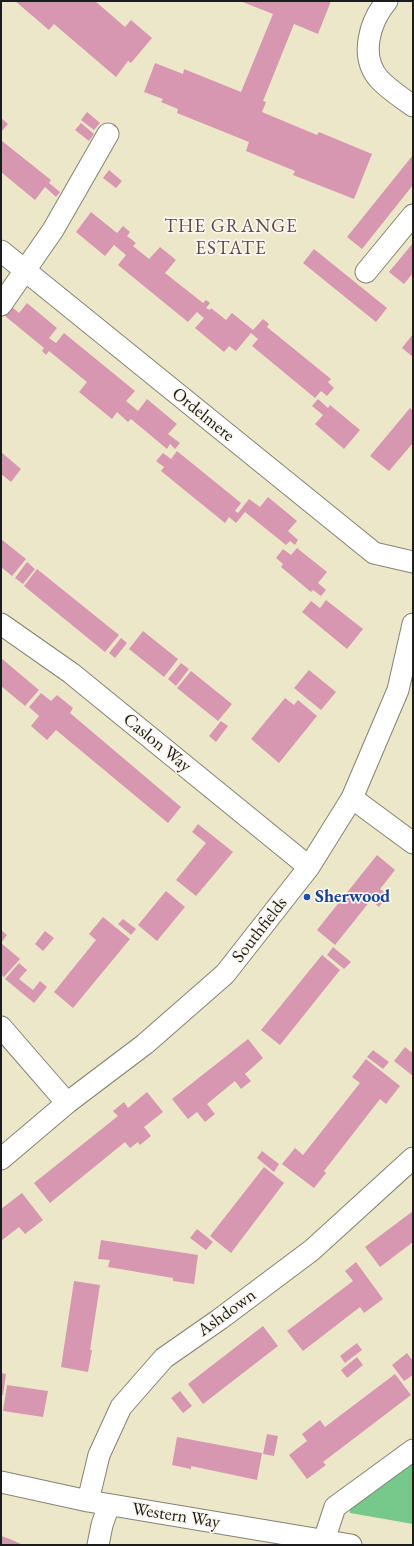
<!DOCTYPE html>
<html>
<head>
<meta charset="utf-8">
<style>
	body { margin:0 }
	#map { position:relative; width:414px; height:1546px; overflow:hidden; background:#ede7ca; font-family:"EB Garamond",serif }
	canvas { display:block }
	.frame { position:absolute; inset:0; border:2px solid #1c1c1c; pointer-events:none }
</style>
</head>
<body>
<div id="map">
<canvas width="414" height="1546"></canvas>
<div class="frame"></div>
</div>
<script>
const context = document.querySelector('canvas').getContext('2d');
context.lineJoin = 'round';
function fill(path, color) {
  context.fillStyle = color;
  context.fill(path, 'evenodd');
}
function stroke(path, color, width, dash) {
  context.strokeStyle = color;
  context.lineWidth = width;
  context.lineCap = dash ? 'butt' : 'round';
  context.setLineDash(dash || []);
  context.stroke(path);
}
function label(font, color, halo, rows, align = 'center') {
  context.font = font + ' "EB Garamond",serif';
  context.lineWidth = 3.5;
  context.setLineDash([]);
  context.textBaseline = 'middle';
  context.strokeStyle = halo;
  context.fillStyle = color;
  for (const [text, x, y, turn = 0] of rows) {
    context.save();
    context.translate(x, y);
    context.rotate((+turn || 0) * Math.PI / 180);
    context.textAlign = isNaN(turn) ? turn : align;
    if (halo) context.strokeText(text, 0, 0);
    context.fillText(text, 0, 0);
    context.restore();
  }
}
const green = new Path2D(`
	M413 1452V1524L350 1513 349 1508Z`);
const building = new Path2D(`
	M15 1H95L125 27 131 20 152 38 131 63 128 61 116 77 54 24 49 30Z
	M240 1H331L318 34 294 24 263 101 266 102 262 112 317 135 319 132 372 154 354 199 293 175 295 171 246 151 249 142 177 113 178 109 161 102 163 99 144 92 155 63 183 74 184 69 241 92 273 14Z
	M87 112 100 123 94 130 81 120Z
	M1 118 8 124 1 132Z
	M81 123 94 134 89 141 75 130Z
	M2 141 51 180 49 183 60 192 56 197 45 187 35 200 1 172Z
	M413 155V185L362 249 347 237Z
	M109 170 122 181 116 188 103 178Z
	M91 212 117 233 123 226 130 232 127 236 136 243 133 246 149 259 160 247 176 260 165 273 203 303 206 300 210 303 206 308 210 310 211 308 226 320 232 313 253 330 263 319 269 324 267 327 331 379 328 382 334 388 327 396 321 391 315 398 252 346 258 339 251 333 236 351 229 346 224 352 195 328 204 318 197 312 188 322 118 265 126 255 114 245 105 256 76 232Z
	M413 243V273L404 284 389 272Z
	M314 249 387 308 376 322 303 263Z
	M27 303 57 328 49 338 56 343 64 333 135 391 126 401 138 411 147 399 177 424 168 434 180 443 175 449 170 444 167 449 131 419 128 422 117 412 112 419 79 392 87 382 49 351 46 355 42 351 44 348 5 316 12 307 19 313Z
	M413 334V357L402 348Z
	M318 399 328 408 330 405 360 430 344 449 315 424 323 415 312 406Z
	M410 408 413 411V443L389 471 370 456Z
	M177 451 241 503 235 511 238 513 249 499 260 507 268 497 297 521 288 531 298 540 295 545 290 541 286 545 245 512 236 523 229 517 225 523 161 471 164 467 156 461 163 453 171 459Z
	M1 452 21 469 11 482 1 474Z
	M1 539 26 559 12 576 1 567Z
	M297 548 327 572 318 583 326 590 321 596 313 590 311 592 281 567 283 564 276 558 283 549 291 555Z
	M27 562 35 569 23 584 15 578Z
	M37 569 119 635 105 652 24 586Z
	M326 600 363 629 347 649 302 612 311 601 320 608Z
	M143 631 178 659 164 677 129 649Z
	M121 638 127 643 115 658 109 653Z
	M1 658 39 690 25 706 1 686Z
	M181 663 189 669 176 686 168 679Z
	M309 670 336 692 321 710 294 688Z
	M191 671 232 704 218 721 177 688Z
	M41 693 51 701 57 695 73 708 70 713 181 807 168 823 56 730 47 740 31 726 39 716 29 707Z
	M285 698 294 705 298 700 317 716 279 763 251 739Z
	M221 721 228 726 216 742 209 736Z
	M198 824 233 852 196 896 176 880 206 843 192 832Z
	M377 855 395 870 380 889 388 895 379 907 371 900 335 945 317 930Z
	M166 891 185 907 157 941 138 925Z
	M103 917 130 939 73 1008 54 992 96 940 89 934Z
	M123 919 136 929 131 935 118 924Z
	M1 930 7 935 1 943Z
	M45 931 54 938 43 951 35 944Z
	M1 943 20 959 4 977 1 974Z
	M333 947 351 962 344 969 327 955Z
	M322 955 340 970 280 1045 261 1030Z
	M19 963 27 970 19 979 33 990 40 981 47 987 34 1003 5 979Z
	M248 1039 263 1058 245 1074 251 1081 241 1089 235 1081 207 1104 215 1114 205 1122 197 1112 188 1119 172 1099Z
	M405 1047 411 1052 413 1050V1076L394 1061Z
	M373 1050 389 1062 383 1069 367 1057Z
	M366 1059 400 1086 386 1104 380 1099 324 1171 326 1173 314 1188 282 1164 295 1148 303 1155 360 1083 352 1077Z
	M147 1092 163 1112 144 1127 151 1136 140 1145 138 1142 130 1148 125 1142 50 1203 34 1183 118 1116 113 1111 124 1102 128 1108Z
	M262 1151 279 1164 274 1172 257 1158Z
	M264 1167 284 1183 231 1253 210 1236Z
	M22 1193 43 1220 25 1234 19 1227 1 1241V1209Z
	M413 1211V1242L380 1267 365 1247Z
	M197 1229 213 1242 206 1250 190 1238Z
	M101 1240 198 1255 194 1284 173 1281V1278L108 1267 110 1260 98 1259Z
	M356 1262 383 1299 364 1313 360 1307 303 1351 287 1331 353 1281 345 1271Z
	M74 1281 100 1285 90 1350H92L88 1372 61 1367Z
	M263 1326 278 1346 203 1404 188 1384Z
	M357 1343 362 1350 345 1363 340 1356Z
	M407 1353 413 1361V1375L404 1381 392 1365Z
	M357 1357 363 1365 347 1378 341 1370Z
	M1 1373 6 1374 3 1395H1Z
	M395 1374 411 1395 323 1462 326 1465 307 1479 289 1455 307 1441 302 1434 320 1420 325 1427Z
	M7 1385 48 1391 43 1417 3 1411Z
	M180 1391 192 1406 183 1413 171 1398Z
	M267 1434 278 1436 274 1456 263 1454Z
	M177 1437 262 1453 257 1480 191 1466V1469L172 1465Z
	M1 1536 10 1539 23 1545H1Z`);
const minor = new Path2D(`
	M387 1C370 21 359 56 379 79 388 89 402 98 413 106
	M1 251 374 553 413 562
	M366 272 413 215
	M1 305 53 230 108 134
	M1 624 71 673 309 867
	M352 798 413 843
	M1 1027 67 1103
	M1 1159 67 1103 145 1044 225 974 309 867 352 798 398 690 413 624
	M1 1482 88 1501 351 1545
	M88 1501 99 1455 121 1407 164 1358 220 1319 312 1250 413 1158
	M324 1540 335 1507 413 1450
	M98 1545 102 1525 109 1505`);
const markers = [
	[307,897,4,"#1a4fb4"]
];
const streetNames = [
	["Ordelmere",203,415,39],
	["Caslon Way",157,743,39],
	["Southfields",260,930,-52],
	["Ashdown",227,1313,-36],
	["Western Way",176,1516,9]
];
const transitNames = [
	["Sherwood",315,897]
];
const neighbourhoodNames = [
	["THE GRANGE",231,227],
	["ESTATE",231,249]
];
fill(green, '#77c98b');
fill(building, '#d797b1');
stroke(minor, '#848273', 23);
stroke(minor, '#fff', 21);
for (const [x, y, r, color] of markers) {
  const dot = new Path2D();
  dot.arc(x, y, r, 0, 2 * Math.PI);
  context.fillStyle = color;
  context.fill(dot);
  stroke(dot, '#fbf7ec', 1.5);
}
label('18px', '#1c1c1c', '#fbf7ec', streetNames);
label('bold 18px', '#164399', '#fbf7ec', transitNames, 'left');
context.letterSpacing = '1px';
label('19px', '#5d4750', '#fbf7ec', neighbourhoodNames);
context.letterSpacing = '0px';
</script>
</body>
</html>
